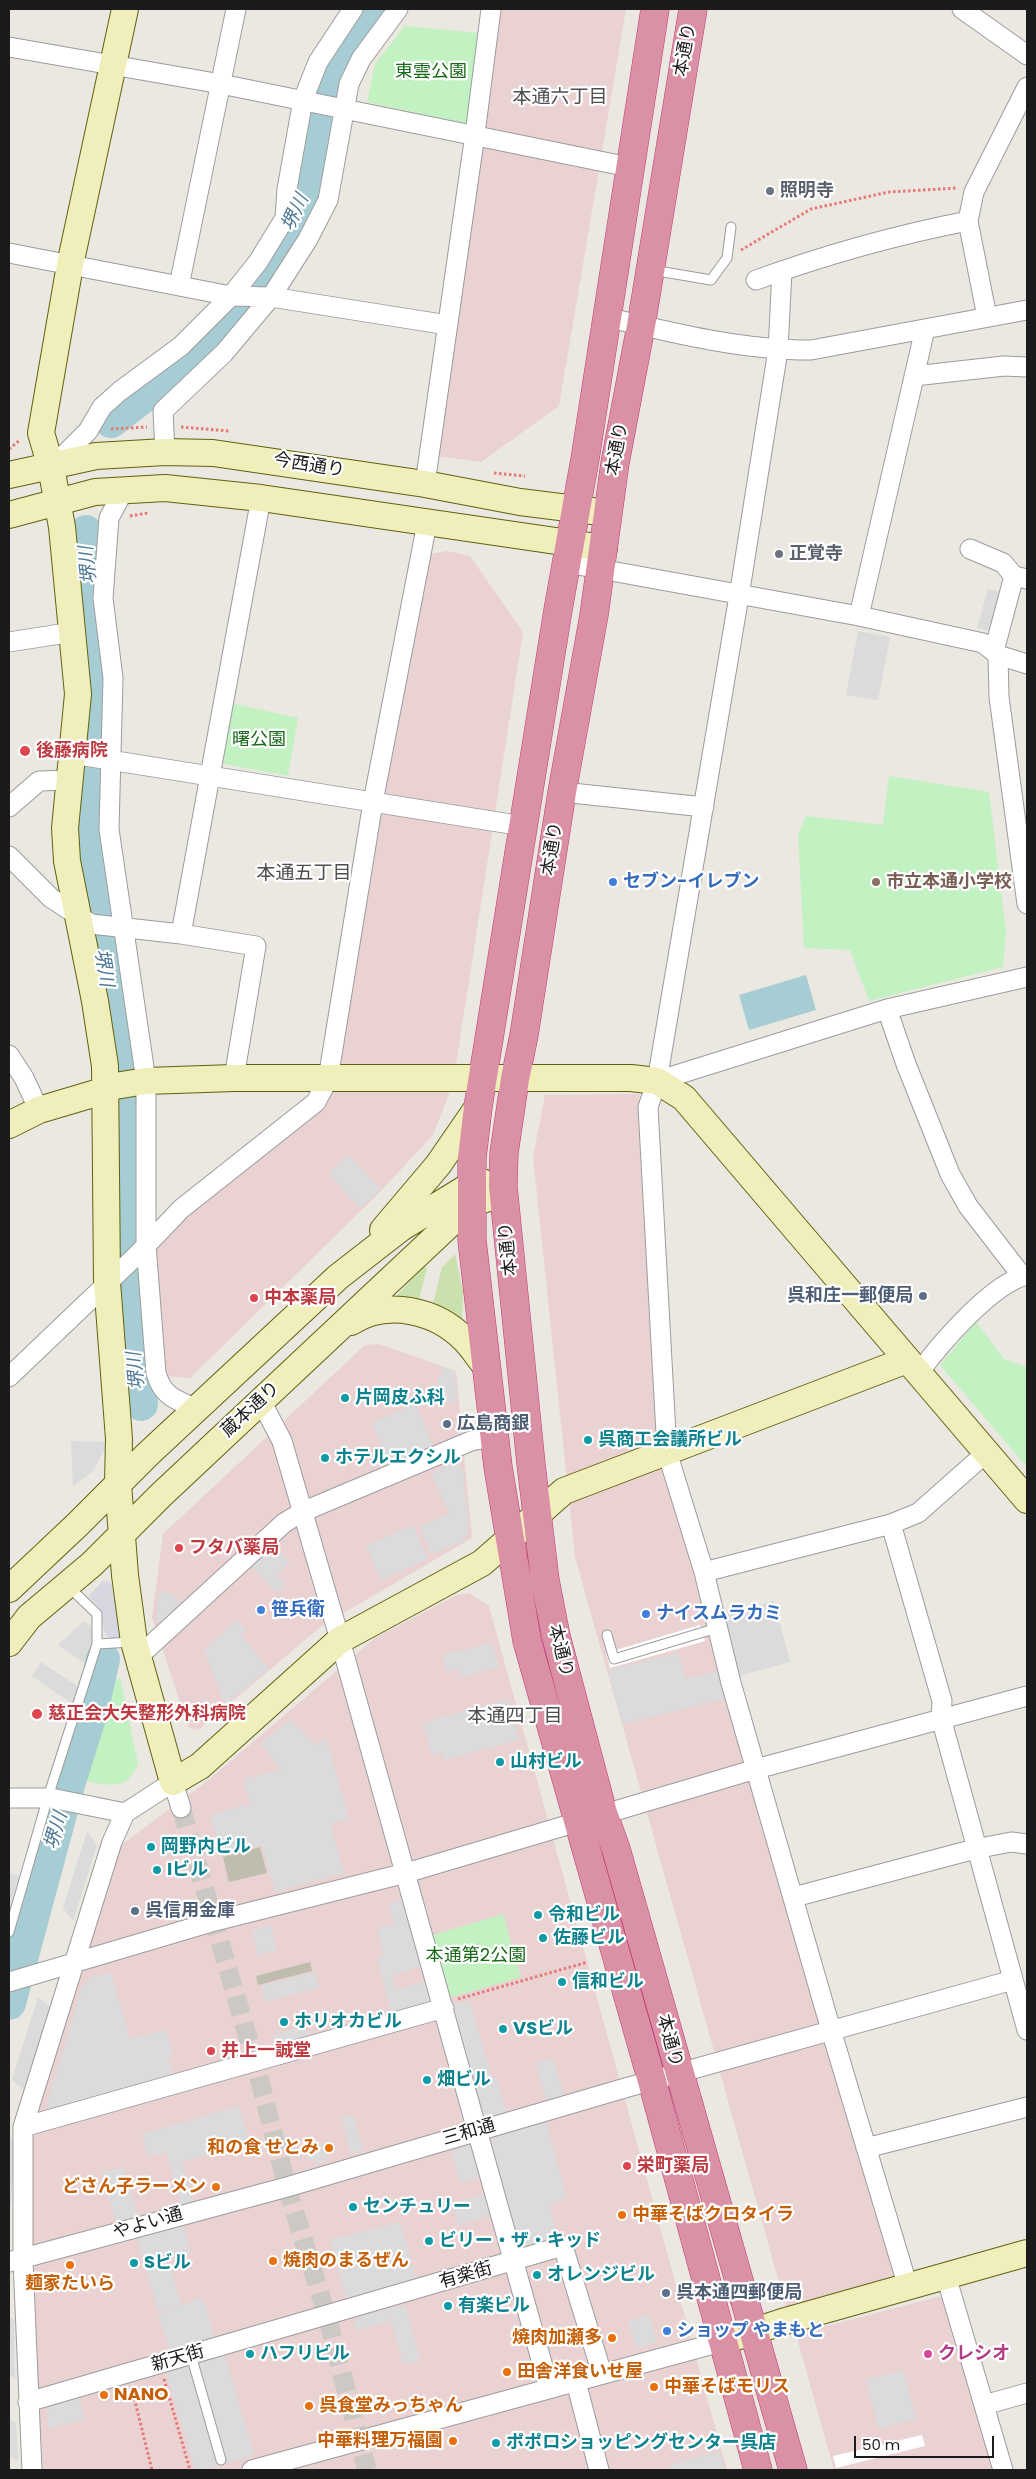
<!DOCTYPE html>
<html>
<head>
<meta charset="utf-8">
<style>
	body { margin:0 }
	#map { position:relative; width:1036px; height:2479px; overflow:hidden; background:#ebe7e1; font-family:Poppins,sans-serif }
	canvas { display:block }
	.frame { position:absolute; inset:0; border:10px solid #1b1b1b; pointer-events:none }
	.scale { position:absolute; left:854px; top:2436px; width:140px; height:22px; box-sizing:border-box; border:2px solid #1b1b1b; border-top:0; padding-left:6px; font-size:15px; line-height:18px; white-space:nowrap; color:#1b1b1b; -webkit-text-stroke:4px #fff; paint-order:stroke }
</style>
</head>
<body>
<div id="map">
<canvas width="1036" height="2479"></canvas>
<div class="frame"></div>
<div class="scale">50 m</div>
</div>
<script>
const context = document.querySelector('canvas').getContext('2d');
context.lineJoin = 'round';
function fill(path, color) {
  context.fillStyle = color;
  context.fill(path, 'evenodd');
}
function stroke(path, color, width, dash) {
  context.strokeStyle = color;
  context.lineWidth = width;
  context.lineCap = dash ? 'butt' : 'round';
  context.setLineDash(dash || []);
  context.stroke(path);
}
function label(font, color, halo, rows, align = 'center') {
  context.font = font + ' Poppins,"Noto Sans JP",sans-serif';
  context.lineWidth = 4.5;
  context.setLineDash([]);
  context.textBaseline = 'middle';
  context.strokeStyle = halo;
  context.fillStyle = color;
  for (const [text, x, y, turn = 0] of rows) {
    context.save();
    context.translate(x, y);
    context.rotate((+turn || 0) * Math.PI / 180);
    context.textAlign = isNaN(turn) ? turn : align;
    if (halo) context.strokeText(text, 0, 0);
    context.fillText(text, 0, 0);
    context.restore();
  }
}
const commercial = new Path2D(`
	M498 9H626L559 406 481 462 430 455Z
	M447 551 470 556 523 632 453 1084 433 1135 377 1195 190 1378 165 1376 150 1246 327 1100 414 557Z
	M639 1094 663 1450 898 2277 786 2307 575 1557 533 1157 545 1095Z
	M379 1344 456 1371 472 1538 323 1625 198 1730 188 1727 152 1617 163 1534 365 1345Z
	M469 1593 489 1606 727 2470H43L35 2366 30 2135 117 1848 206 1782 375 1638 457 1595Z
	M941 2296 994 2470H834L796 2334Z`);
const construction = new Path2D(`
	M260 1847 267 1873 229 1882 223 1857Z
	M310 1962 312 1971 258 1985 256 1976Z`);
const grass = new Path2D(`
	M455 1254 463 1291 462 1329 432 1308 442 1267Z
	M424 1266 427 1268 417 1307 389 1304Z`);
const park = new Path2D(`
	M405 26 480 33 468 124 367 102 375 64Z
	M230 703 298 718 288 776 219 763Z
	M889 776 989 792 1006 931 1003 967 869 1001 850 950 804 948 798 835 806 816 883 825Z
	M976 1322 1004 1359 1027 1367V1467L940 1365Z
	M120 1678 138 1764C128 1783 124 1786 103 1784 96 1783 89 1783 83 1779L115 1680Z
	M503 1914 521 1977 448 1998 430 1936Z`);
const parking = new Path2D(`
	M988 589 1007 594 996 633 977 628Z
	M858 631 890 637 878 700 846 695Z
	M348 1155 381 1189 360 1208 328 1174Z
	M443 1366 455 1372 456 1402H429Z
	M415 1404 434 1447 390 1466 372 1423Z
	M71 1441 108 1442 94 1470 73 1486Z
	M458 1461 463 1470 468 1532 463 1541 431 1554 420 1526 449 1514 432 1473Z
	M413 1525 428 1559 381 1580 366 1546Z
	M274 1546 290 1563 277 1575 286 1584 277 1593 252 1566Z
	M159 1591 173 1594 184 1605 162 1625 156 1622Z
	M774 1601 790 1662 736 1677 719 1615Z
	M237 1620 246 1630 241 1635 268 1668 225 1705 204 1650Z
	M84 1621 95 1629 86 1664 58 1645Z
	M492 1643 499 1667 461 1677 458 1669 447 1672 443 1655Z
	M678 1653 685 1679 723 1670 730 1697 622 1724 608 1670Z
	M41 1662 80 1688 74 1705 32 1676Z
	M508 1700 519 1740 444 1760 442 1752 432 1755 423 1722Z
	M290 1719 315 1745 326 1738 349 1819 330 1824 344 1873 275 1892 262 1845 222 1856 210 1815 250 1804 244 1779 281 1769 261 1744Z
	M87 1831 97 1845 73 1921 63 1908Z
	M9 1873 19 1876 9 1912Z
	M403 1900 423 1966 392 1976 396 1990 428 1981 432 1998 428 2006 393 2016 377 1958 384 1955 377 1929 394 1924 389 1904Z
	M270 1925 277 1950 258 1955 252 1930Z
	M111 1972 130 2039 166 2030 173 2055 168 2057 174 2078 59 2110 46 2106 82 1987 90 1978Z
	M315 1972 319 1988 265 2002 261 1986Z
	M38 1997 50 2007 24 2090 12 2080Z
	M469 2000 492 2078 473 2083 451 2005Z
	M305 2026 308 2039 280 2047 274 2043 272 2035Z
	M553 2059 564 2096 546 2100 536 2063Z
	M496 2077 507 2113 490 2117 482 2112 474 2084Z
	M239 2106 249 2143 182 2162 193 2201 181 2205 166 2152 148 2157 142 2134Z
	M353 2115 363 2151 351 2154 341 2118Z
	M546 2122 567 2198 549 2204 560 2243 527 2252 518 2247 490 2146 496 2136Z
	M9 2136 15 2140 11 2204 9 2203Z
	M323 2141 327 2160 317 2164 307 2158 303 2146Z
	M469 2145 475 2149 483 2177 460 2183 451 2151Z
	M124 2167 138 2217 116 2223 102 2173Z
	M487 2193 493 2214 458 2225 452 2203Z
	M400 2222 417 2282 351 2300 345 2296 330 2240Z
	M183 2225 191 2253 168 2261 181 2304 158 2311 137 2239Z
	M203 2298 215 2339 170 2352 158 2312Z
	M405 2305 420 2360 403 2364 388 2309Z
	M387 2309 390 2321 355 2331 354 2324 358 2317Z
	M649 2315 657 2342 637 2349 628 2322Z
	M9 2317 14 2320 15 2379 9 2375Z
	M225 2356 254 2455 204 2470H195L166 2373Z
	M903 2370 916 2419 879 2429 866 2380Z
	M79 2397 84 2420 48 2428 47 2411 51 2404Z
	M9 2419 16 2423 18 2461 9 2456Z
	M719 2451 725 2470H672L670 2464Z`);
const plaza = new Path2D(`
	M103 1581 109 1582 112 1586 125 1632 122 1638 111 1641 105 1634 100 1608 89 1597 92 1592Z`);
const water = new Path2D(`
	M806 975 816 1010 749 1030 739 995Z`);
const pier = new Path2D(`
	M700 1625 705 1641 610 1668 606 1653Z
	M922 2435 925 2446 836 2468 833 2456Z`);
const river = new Path2D(`
	M111 421 190 360 238 309 296 221 313 176 321 126 337 62 375 9
	M86 532 89 592 101 689 90 776 88 835 93 904 124 1101 120 1179 127 1282 141 1404
	M9 2003 67 1788 92 1708 103 1659`);
const streetTunnel = new Path2D(`
	M181 1808 255 2062 287 2187 327 2316 367 2470`);
const path = new Path2D(`
	M741 250 811 209 889 192 957 188
	M181 427 229 431
	M111 429 147 427
	M9 449 20 440
	M494 473 525 476
	M130 516 148 513
	M458 1999 588 1962
	M164 2379 190 2470
	M132 2389 152 2470`);
const lane = new Path2D(`
	M652 270 711 280 727 258 731 227
	M607 1635 614 1659 717 1628
	M97 1644 132 1642
	M9 1932 48 1797 97 1644V1614L68 1586
	M191 2355 221 2460`);
const street = new Path2D(`
	M962 9 1027 55
	M9 47 221 84 629 167
	M9 253 231 296 271 297 448 325
	M782 271 778 350 739 596 657 1081 648 1107 667 1452 704 1572 731 1683 831 2030 908 2287
	M756 280C825 255 896 235 968 221
	M179 286 236 9
	M606 317C673 333 742 350 811 350L1027 310
	M987 317 968 221 974 192 1027 87
	M914 376 1004 366 1027 367
	M165 452 163 411 224 353 271 297 308 239 328 200 349 84 361 59 398 9
	M52 467 88 431 102 407 120 391 181 346 231 296 258 262 285 218 287 189 303 100 318 62 353 9
	M425 484 475 134 491 9
	M124 490 109 518 103 598 113 678 109 829 146 1081V1245L156 1373C163 1397 175 1399 196 1409
	M970 549 1003 563 1014 576 1027 579
	M567 563 859 616 983 643 998 655 999 697 1027 904
	M859 616 925 329
	M9 642 73 632
	M994 651 1014 576
	M998 655 1027 664
	M72 754 523 826
	M562 792 704 807
	M9 807 39 781 69 780
	M9 856 51 898 91 924 181 934 256 946 234 1078
	M181 934 261 498
	M887 1009 906 1064 950 1174 968 1206 1022 1276
	M9 1055 24 1078 39 1110
	M657 1081 887 1009 1027 977
	M918 1374C939 1345 992 1283 1027 1275
	M9 1377 139 1253 181 1209 316 1102 328 1079 373 802 427 523
	M261 1401 282 1441 340 1640 549 2388
	M891 1524 942 1701 941 1718 1027 2030
	M704 1572 891 1524 918 1513 986 1453
	M138 1657 284 1523 302 1512 471 1441 494 1437
	M9 1798H51L125 1813 173 1782 181 1808
	M794 1897 975 1849 1011 1842 1027 1844
	M9 1982 215 1921 406 1873 756 1769 1027 1696
	M23 2127 444 2008
	M866 2148 1027 2107
	M9 2262 287 2187 625 2088 1013 1980
	M946 2276 1003 2470
	M576 2382 599 2470
	M28 2402 563 2246 602 2374
	M984 2405 1027 2393
	M32 2470 23 2260V2127L112 1842 125 1813
	M252 2470 724 2341`);
const secondary = new Path2D(`
	M125 9 70 265 41 433 51 467 62 527 78 694 65 828 67 861 95 1001 105 1066 107 1282 119 1439 118 1484 125 1575 134 1642 173 1782 200 1766 340 1640 482 1563 564 1491 907 1360
	M9 475 96 456 165 452 213 453 425 484 520 502 608 513
	M9 515 95 492 165 488 261 498 604 548
	M9 1125 39 1110 103 1091 115 1086 146 1081 234 1078H631L657 1081 684 1098 1027 1500
	M383 1230 438 1165 478 1107
	M351 1322C387 1299 436 1310 465 1340 473 1348 478 1357 485 1365
	M9 1589 78 1524 148 1454 338 1277 401 1228 471 1185 482 1182
	M9 1643 29 1617 92 1564 161 1495 471 1204 503 1193
	M724 2341 782 2322 1027 2253`);
const highway = new Path2D(`
	M655 9 585 459 558 610 478 1107 472 1158V1240L498 1467 527 1641 652 2081 758 2470
	M693 9 641 326 615 463 594 615 562 792 524 1035 515 1079 504 1153 503 1186 531 1464 545 1580 556 1636 603 1813 616 1849 793 2470`);
const markers = [
	[770,191,5,"#6b7280"],
	[779,554,5,"#6b7280"],
	[25,751,6,"#e0444e"],
	[613,882,5,"#3f7fe0"],
	[876,882,5,"#8d6e63"],
	[923,1296,5,"#5c6f8a"],
	[254,1298,5,"#e0444e"],
	[345,1398,5,"#0f9aa8"],
	[447,1424,5,"#5c6f8a"],
	[588,1440,5,"#0f9aa8"],
	[325,1458,5,"#0f9aa8"],
	[179,1548,5,"#e0444e"],
	[261,1610,5,"#3f7fe0"],
	[646,1614,5,"#3f7fe0"],
	[37,1714,6,"#e0444e"],
	[500,1762,5,"#0f9aa8"],
	[151,1847,5,"#0f9aa8"],
	[157,1870,5,"#0f9aa8"],
	[135,1911,5,"#5c6f8a"],
	[538,1915,5,"#0f9aa8"],
	[543,1938,5,"#0f9aa8"],
	[562,1982,5,"#0f9aa8"],
	[284,2022,5,"#0f9aa8"],
	[503,2029,5,"#0f9aa8"],
	[211,2051,5,"#e0444e"],
	[427,2080,5,"#0f9aa8"],
	[329,2148,5,"#e8710a"],
	[627,2166,5,"#e0444e"],
	[216,2187,5,"#e8710a"],
	[353,2207,5,"#0f9aa8"],
	[622,2215,5,"#e8710a"],
	[429,2241,5,"#0f9aa8"],
	[273,2261,5,"#e8710a"],
	[134,2263,5,"#0f9aa8"],
	[70,2265,5,"#e8710a"],
	[537,2275,5,"#0f9aa8"],
	[666,2293,5,"#5c6f8a"],
	[448,2306,5,"#0f9aa8"],
	[667,2331,5,"#3f7fe0"],
	[612,2338,5,"#e8710a"],
	[250,2354,5,"#0f9aa8"],
	[928,2354,5,"#d1479c"],
	[507,2372,5,"#e8710a"],
	[654,2387,5,"#e8710a"],
	[104,2395,5,"#e8710a"],
	[309,2406,5,"#e8710a"],
	[453,2441,5,"#e8710a"],
	[496,2443,5,"#0f9aa8"]
];
const streetNames = [
	["本通り",686,50,-80],
	["本通り",618,449,-80],
	["今西通り",309,466,9],
	["本通り",553,849,-81],
	["本通り",509,1249,-96],
	["蔵本通り",251,1410,-43],
	["本通り",560,1651,76],
	["本通り",669,2041,75],
	["三和通",469,2133,-16],
	["やよい通",148,2224,-16],
	["有楽街",466,2276,-16],
	["新天街",178,2359,-16]
];
const parkNames = [
	["東雲公園",431,72],
	["曙公園",259,740],
	["本通第2公園",476,1956]
];
const worshipNames = [
	["照明寺",780,191],
	["正覚寺",789,554]
];
const healthNames = [
	["後藤病院",36,751],
	["中本薬局",264,1298],
	["フタバ薬局",189,1548],
	["慈正会大矢整形外科病院",48,1714],
	["井上一誠堂",221,2051],
	["栄町薬局",637,2166]
];
const shopNames = [
	["セブン-イレブン",623,882],
	["笹兵衛",271,1610],
	["ナイスムラカミ",656,1614],
	["ショップ やまもと",677,2331]
];
const educationNames = [
	["市立本通小学校",886,882]
];
const serviceNames = [
	["呉和庄一郵便局",913,1296,"right"],
	["広島商銀",457,1424],
	["呉信用金庫",145,1911],
	["呉本通四郵便局",676,2293]
];
const cultureNames = [
	["片岡皮ふ科",355,1398],
	["呉商工会議所ビル",598,1440],
	["ホテルエクシル",335,1458],
	["山村ビル",510,1762],
	["岡野内ビル",161,1847],
	["Iビル",167,1870],
	["令和ビル",548,1915],
	["佐藤ビル",553,1938],
	["信和ビル",572,1982],
	["ホリオカビル",294,2022],
	["VSビル",513,2029],
	["畑ビル",437,2080],
	["センチュリー",363,2207],
	["ビリー・ザ・キッド",439,2241],
	["Sビル",144,2263],
	["オレンジビル",547,2275],
	["有楽ビル",458,2306],
	["ハフリビル",260,2354],
	["ポポロショッピングセンター呉店",506,2443]
];
const foodNames = [
	["和の食 せとみ",319,2148,"right"],
	["どさん子ラーメン",206,2187,"right"],
	["中華そばクロタイラ",632,2215],
	["焼肉のまるぜん",283,2261],
	["麺家たいら",70,2284,"center"],
	["焼肉加瀬多",602,2338,"right"],
	["田舎洋食いせ屋",517,2372],
	["中華そばモリス",664,2387],
	["NANO",114,2395],
	["呉食堂みっちゃん",319,2406],
	["中華料理万福園",443,2441,"right"]
];
const hotelNames = [
	["クレシオ",938,2354]
];
const neighbourhoodNames = [
	["本通六丁目",560,98],
	["本通五丁目",304,874],
	["本通四丁目",515,1717]
];
const waterNames = [
	["堺川",296,213,-65],
	["堺川",89,565,-96],
	["堺川",103,968,81],
	["堺川",137,1371,-96],
	["堺川",57,1831,-74]
];
fill(commercial, '#ead2d3');
fill(construction, '#bebdae');
fill(grass, '#cae0ad');
fill(park, '#c2f1c2');
fill(parking, '#dbdbdb');
fill(plaza, '#d6d7e0');
fill(water, '#a7cdd4');
fill(pier, '#fff');
stroke(river, '#a7cdd4', 34);
stroke(streetTunnel, '#ccc8c3', 19, [19, 9]);
stroke(lane, '#9c9c9c', 11);
stroke(street, '#9c9c9c', 21);
stroke(secondary, '#606211', 28);
stroke(highway, '#bf3972', 29);
stroke(path, '#e77876', 3, [2.5, 2.5]);
stroke(lane, '#fff', 9);
stroke(street, '#fff', 19);
stroke(secondary, '#f0eeba', 26);
stroke(highway, '#da91a5', 28);
for (const [x, y, r, color] of markers) {
  const dot = new Path2D();
  dot.arc(x, y, r, 0, 2 * Math.PI);
  context.fillStyle = color;
  context.fill(dot);
  stroke(dot, '#fff', 2);
}
label('18px', '#1b1b1b', '#fff', streetNames);
label('18px', '#186918', '#fff', parkNames);
label('bold 18px', '#5b616d', '#fff', worshipNames, 'left');
label('bold 18px', '#be3a42', '#fff', healthNames, 'left');
label('bold 18px', '#366cbe', '#fff', shopNames, 'left');
label('bold 18px', '#785e54', '#fff', educationNames, 'left');
label('bold 18px', '#4e5e75', '#fff', serviceNames, 'left');
label('bold 18px', '#0d838f', '#fff', cultureNames, 'left');
label('bold 18px', '#c56008', '#fff', foodNames, 'left');
label('bold 18px', '#b23c85', '#fff', hotelNames, 'left');
label('19px', '#4e4e4e', '#fff', neighbourhoodNames);
label('italic 19px', '#517a96', '#fff', waterNames);
</script>
</body>
</html>
